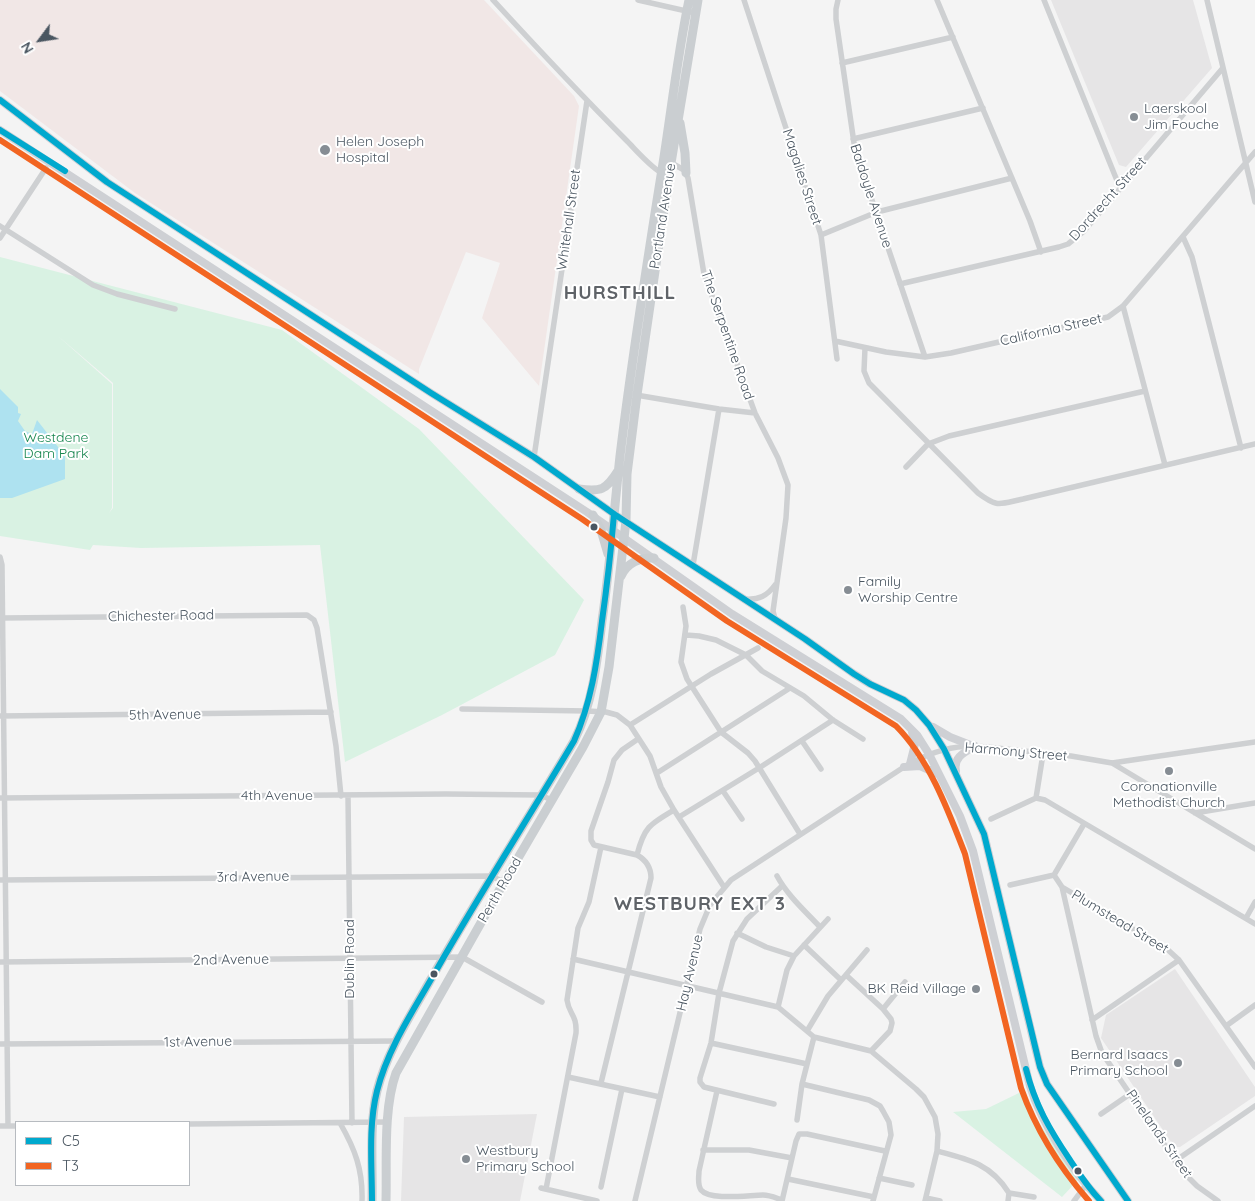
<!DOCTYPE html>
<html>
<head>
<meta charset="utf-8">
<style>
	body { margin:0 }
	#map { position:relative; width:1255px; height:1201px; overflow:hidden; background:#f4f4f4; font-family:Quicksand,sans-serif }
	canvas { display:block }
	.legend { position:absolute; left:15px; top:1121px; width:175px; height:65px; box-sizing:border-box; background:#fff; border:1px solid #b7bbc0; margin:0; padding:6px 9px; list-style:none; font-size:15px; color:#4a5661 }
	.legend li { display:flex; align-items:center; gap:10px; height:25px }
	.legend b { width:25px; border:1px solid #b7bbc0 }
	.north { position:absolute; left:15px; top:15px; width:50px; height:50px; -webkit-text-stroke:4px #fff; paint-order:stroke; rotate:239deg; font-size:14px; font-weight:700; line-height:20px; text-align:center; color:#4a5661 }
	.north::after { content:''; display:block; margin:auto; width:18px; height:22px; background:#4a5661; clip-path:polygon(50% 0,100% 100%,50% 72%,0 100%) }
</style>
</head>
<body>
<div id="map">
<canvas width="1255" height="1201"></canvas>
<ul class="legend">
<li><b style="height:6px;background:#00a9ce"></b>C5</li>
<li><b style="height:6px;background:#f26522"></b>T3</li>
</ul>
<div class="north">N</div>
</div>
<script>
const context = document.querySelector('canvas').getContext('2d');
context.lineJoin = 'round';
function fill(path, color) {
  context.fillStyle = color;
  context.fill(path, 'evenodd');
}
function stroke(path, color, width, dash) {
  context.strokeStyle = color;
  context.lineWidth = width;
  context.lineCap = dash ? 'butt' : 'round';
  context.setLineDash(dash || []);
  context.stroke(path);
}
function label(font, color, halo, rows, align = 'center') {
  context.font = font + ' Quicksand,sans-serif';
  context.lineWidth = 4;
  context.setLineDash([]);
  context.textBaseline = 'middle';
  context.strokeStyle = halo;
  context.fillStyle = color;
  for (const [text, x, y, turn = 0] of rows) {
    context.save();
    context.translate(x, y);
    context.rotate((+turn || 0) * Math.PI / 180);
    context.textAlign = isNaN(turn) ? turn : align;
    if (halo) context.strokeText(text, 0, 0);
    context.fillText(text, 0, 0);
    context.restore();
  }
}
const education = new Path2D(`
	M1051 0H1193L1212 68 1126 167 1119 165Z
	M1175 969 1255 1087V1096L1180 1147H1174L1171 1142 1101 1038 1106 1015Z
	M537 1114 520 1201H401L404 1117Z`);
const medical = new Path2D(`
	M0 0H484L574 96 579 106 539 386 482 318 500 263 466 252 419 369V374L135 193 0 91Z`);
const green = new Path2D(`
	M0 257 282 330 419 429 584 600 555 655 442 715 345 762 320 545 141 548 93 545 90 550 0 536ZM58 336 113 383V508L109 513 112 508V384Z
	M1023 1091 1031 1111 1078 1180 1062 1197 953 1112 986 1109Z`);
const water = new Path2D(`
	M0 389 18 407V413L21 414 18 421 25 431 32 434 37 420 65 456V479L12 498H0Z`);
const minor = new Path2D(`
	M493 0C537 48 581 95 627 141 636 150 653 170 664 174
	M638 0 695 13
	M744 0 821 235 837 359
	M838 0 836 9V19L855 150 925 357
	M937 0 1030 221 1041 252
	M1044 0 1120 188
	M1207 0 1255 202
	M842 63 953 37
	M853 139 983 108
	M668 161 684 170 688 178 704 274 755 413 778 458 788 485 786 518 773 611 775 619
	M0 226 93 285 117 294 175 309
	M821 235 877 212 1012 178
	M1183 237 1192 257 1241 448
	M0 238 46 168
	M900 284 1059 247 1068 244 1084 231 1222 69
	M1123 306 1165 465
	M835 341 886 352 925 357 951 353 1108 317 1123 306 1255 152
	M865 348 864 371 869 383 978 493C998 508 999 504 1023 499L1255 444
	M636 395 719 409 755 413
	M534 457 587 101
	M906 467 928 444 949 436 1145 391
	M0 557 2 565 8 1126
	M693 565 719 409
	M745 599C759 600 767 596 775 585
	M683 607 686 626 681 662 687 679 721 732 748 753 755 761 800 834
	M2 618 307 615 314 620 317 628 336 746 341 796
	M686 635 699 636 716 640 746 655 762 671 804 696 833 720 863 739
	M462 709 587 711 606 712 617 715 630 725 650 756 661 787 674 810 724 887
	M0 716 331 712
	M630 725 711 674 758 648
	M802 741 821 769
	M1112 763 1255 849
	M657 773 790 688
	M723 791 742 819
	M348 796 352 1123
	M0 798 446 794 540 795 552 800
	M1036 798 1045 800 1255 924
	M1195 813 1255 803
	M679 817 759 768 833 720
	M991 819 1036 798 1043 754
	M637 855 594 845 591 840V831L608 782 614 760 622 750 638 739
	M1054 875 1062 887 1167 949 1179 960 1255 1067
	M777 876C788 896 805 911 820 927
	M0 880 491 876 504 882
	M1010 885 1054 875 1084 824
	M1062 887 1096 1036 1102 1053 1184 1173 1197 1186 1218 1201
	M1246 918 1255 902
	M737 933 766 947 794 956
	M804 945 841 980
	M573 959 778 1007 814 1037 871 1051 916 1089 924 1097 935 1117 938 1134 937 1151 925 1201
	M0 962 462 957 542 1002
	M846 975 883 1009 891 1019 892 1023 890 1031 871 1051
	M778 1007 787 970 794 956 828 919
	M883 1009 905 982
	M1092 1020 1179 960
	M1226 1026 1255 1005
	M807 1031 828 996 867 950
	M711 1043 807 1064
	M0 1044 397 1041
	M568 1077 660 1097
	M601 1083 651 878C651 868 646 860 637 855 644 827 650 824 674 810
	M802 1084 869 1100 880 1106 883 1111 889 1122 891 1135 873 1201
	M717 1091 699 1171C699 1177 697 1184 701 1190 710 1201 749 1195 763 1195 770 1195 776 1198 782 1200
	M774 1104 704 1087 700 1082V1078L711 1043 719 993 733 941 747 919 782 886
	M1101 1114 1130 1094
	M797 1120 802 1084 814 1037
	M340 1123C355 1149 363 1170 362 1201
	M189 1124 388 1122
	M0 1126H16
	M703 1150H749L792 1158
	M937 1151C968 1159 991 1164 1009 1193L1034 1197
	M1175 1161 1255 1106
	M879 1178 912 1185
	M788 1179 874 1197
	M601 1187 622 1089
	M541 1188 597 1201
	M546 1189 576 1033C577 1014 569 1015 567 1000L578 928 589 902 601 847
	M926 1198 940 1201
	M635 1201 700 929 710 905 731 880 904 767C932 751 954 744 987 747L1071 756 1112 763 1255 742
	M782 1201 796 1141 799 1134H807L885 1151
	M1008 1201 1009 1193
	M1074 1201 1086 1185`);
const secondary = new Path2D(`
	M0 100 107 182 431 393 534 457 614 514 805 639 854 674 870 684 904 700 916 710 929 725 944 749 984 834 1034 1043 1040 1067 1047 1084 1128 1201
	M0 130 587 512 732 614 901 719 917 735 929 754 960 816 973 851 1030 1086C1042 1125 1073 1172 1101 1201
	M933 727 950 737 973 746
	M910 764 915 744 912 732
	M904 767 920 766 938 774
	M956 771C953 757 965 752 975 746`);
const primary = new Path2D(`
	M680 123 685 153 686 173
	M579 489C601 492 606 490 618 471
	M593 515 601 530 608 554
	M621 576C627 563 640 557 654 558
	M372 1201C373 1167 369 1124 377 1091 387 1051 411 1015 431 979 477 898 527 821 574 741 593 703 597 662 602 621 610 566 614 511 620 456 632 356 648 256 664 157 672 105 678 52 689 0
	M386 1201C387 1162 383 1109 396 1073L504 882 583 747 601 712 609 667 626 521 627 474 637 395 669 175 698 0`);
const bus1 = new Path2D(`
	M0 100 107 182 431 393 534 457 614 514 805 639 854 674 870 684 904 700 916 710 929 725 944 749 984 834 1040 1067 1047 1084 1128 1201
	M0 130 65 171
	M1026 1069C1035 1105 1050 1130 1070 1160 1080 1175 1089 1189 1101 1201
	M372 1201C372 1165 368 1127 377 1091 388 1047 415 1008 437 969 481 892 529 817 574 741 591 703 597 663 602 621 607 586 611 550 614 514`);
const bus2 = new Path2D(`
	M0 140 582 519 727 621 896 726C929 759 948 810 965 854L1021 1088C1036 1130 1060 1168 1089 1201`);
const markers = [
	[1134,117,5,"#868d94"],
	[325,150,6,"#868d94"],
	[594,527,4.5,"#4a5661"],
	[848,590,5,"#868d94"],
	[1169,771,5,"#868d94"],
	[434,974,4.5,"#4a5661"],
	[976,989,5,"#868d94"],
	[1178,1063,5,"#868d94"],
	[466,1159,5,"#868d94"],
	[1078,1171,4.5,"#4a5661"]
];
const poiNames = [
	["Laerskool",1144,109],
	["Jim Fouche",1144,125],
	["Helen Joseph",336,142],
	["Hospital",336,158],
	["Family",858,582],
	["Worship Centre",858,598],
	["Coronationville",1169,787,"center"],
	["Methodist Church",1169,803,"center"],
	["BK Reid Village",966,989,"right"],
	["Bernard Isaacs",1168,1055,"right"],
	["Primary School",1168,1071,"right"],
	["Westbury",476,1151],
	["Primary School",476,1167]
];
const streetNames = [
	["Magalies Street",802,177,72],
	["Baldoyle Avenue",871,196,72],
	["Dordrecht Street",1108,199,-48],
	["Portland Avenue",663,216,-81],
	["Whitehall Street",569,220,-82],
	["California Street",1051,330,-13],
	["The Serpentine Road",727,335,71],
	["Chichester Road",161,616,-1],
	["5th Avenue",165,715,-1],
	["Harmony Street",1016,752,5],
	["4th Avenue",277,796],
	["3rd Avenue",253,877,-1],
	["Perth Road",500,890,-60],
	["Plumstead Street",1120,922,31],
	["Dublin Road",350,959,-90],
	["2nd Avenue",231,960,-1],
	["Hay Avenue",690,973,-77],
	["1st Avenue",198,1042,-1],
	["Pinelands Street",1159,1134,55]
];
const parkNames = [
	["Westdene",56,438],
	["Dam Park",56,454]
];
const districtNames = [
	["HURSTHILL",620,293],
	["WESTBURY EXT 3",700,904]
];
fill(education, '#e6e5e6');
fill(medical, '#f1e7e6');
fill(green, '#d9f2e3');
fill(water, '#aee2f0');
stroke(minor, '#ced0d2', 5.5);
stroke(secondary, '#ced0d4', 8);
stroke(primary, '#caced1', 9);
stroke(bus1, '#00a9ce', 6);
stroke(bus2, '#f26522', 6);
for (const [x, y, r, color] of markers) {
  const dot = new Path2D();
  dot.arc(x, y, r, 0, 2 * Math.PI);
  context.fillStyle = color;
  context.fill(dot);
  stroke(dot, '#fff', 2);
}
label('14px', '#4a5661', '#fff', poiNames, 'left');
label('14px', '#4a5661', '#fff', streetNames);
label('14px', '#17864f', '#fff', parkNames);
context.letterSpacing = '1px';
label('bold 19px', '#5f6368', '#fff', districtNames);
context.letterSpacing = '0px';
</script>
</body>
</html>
